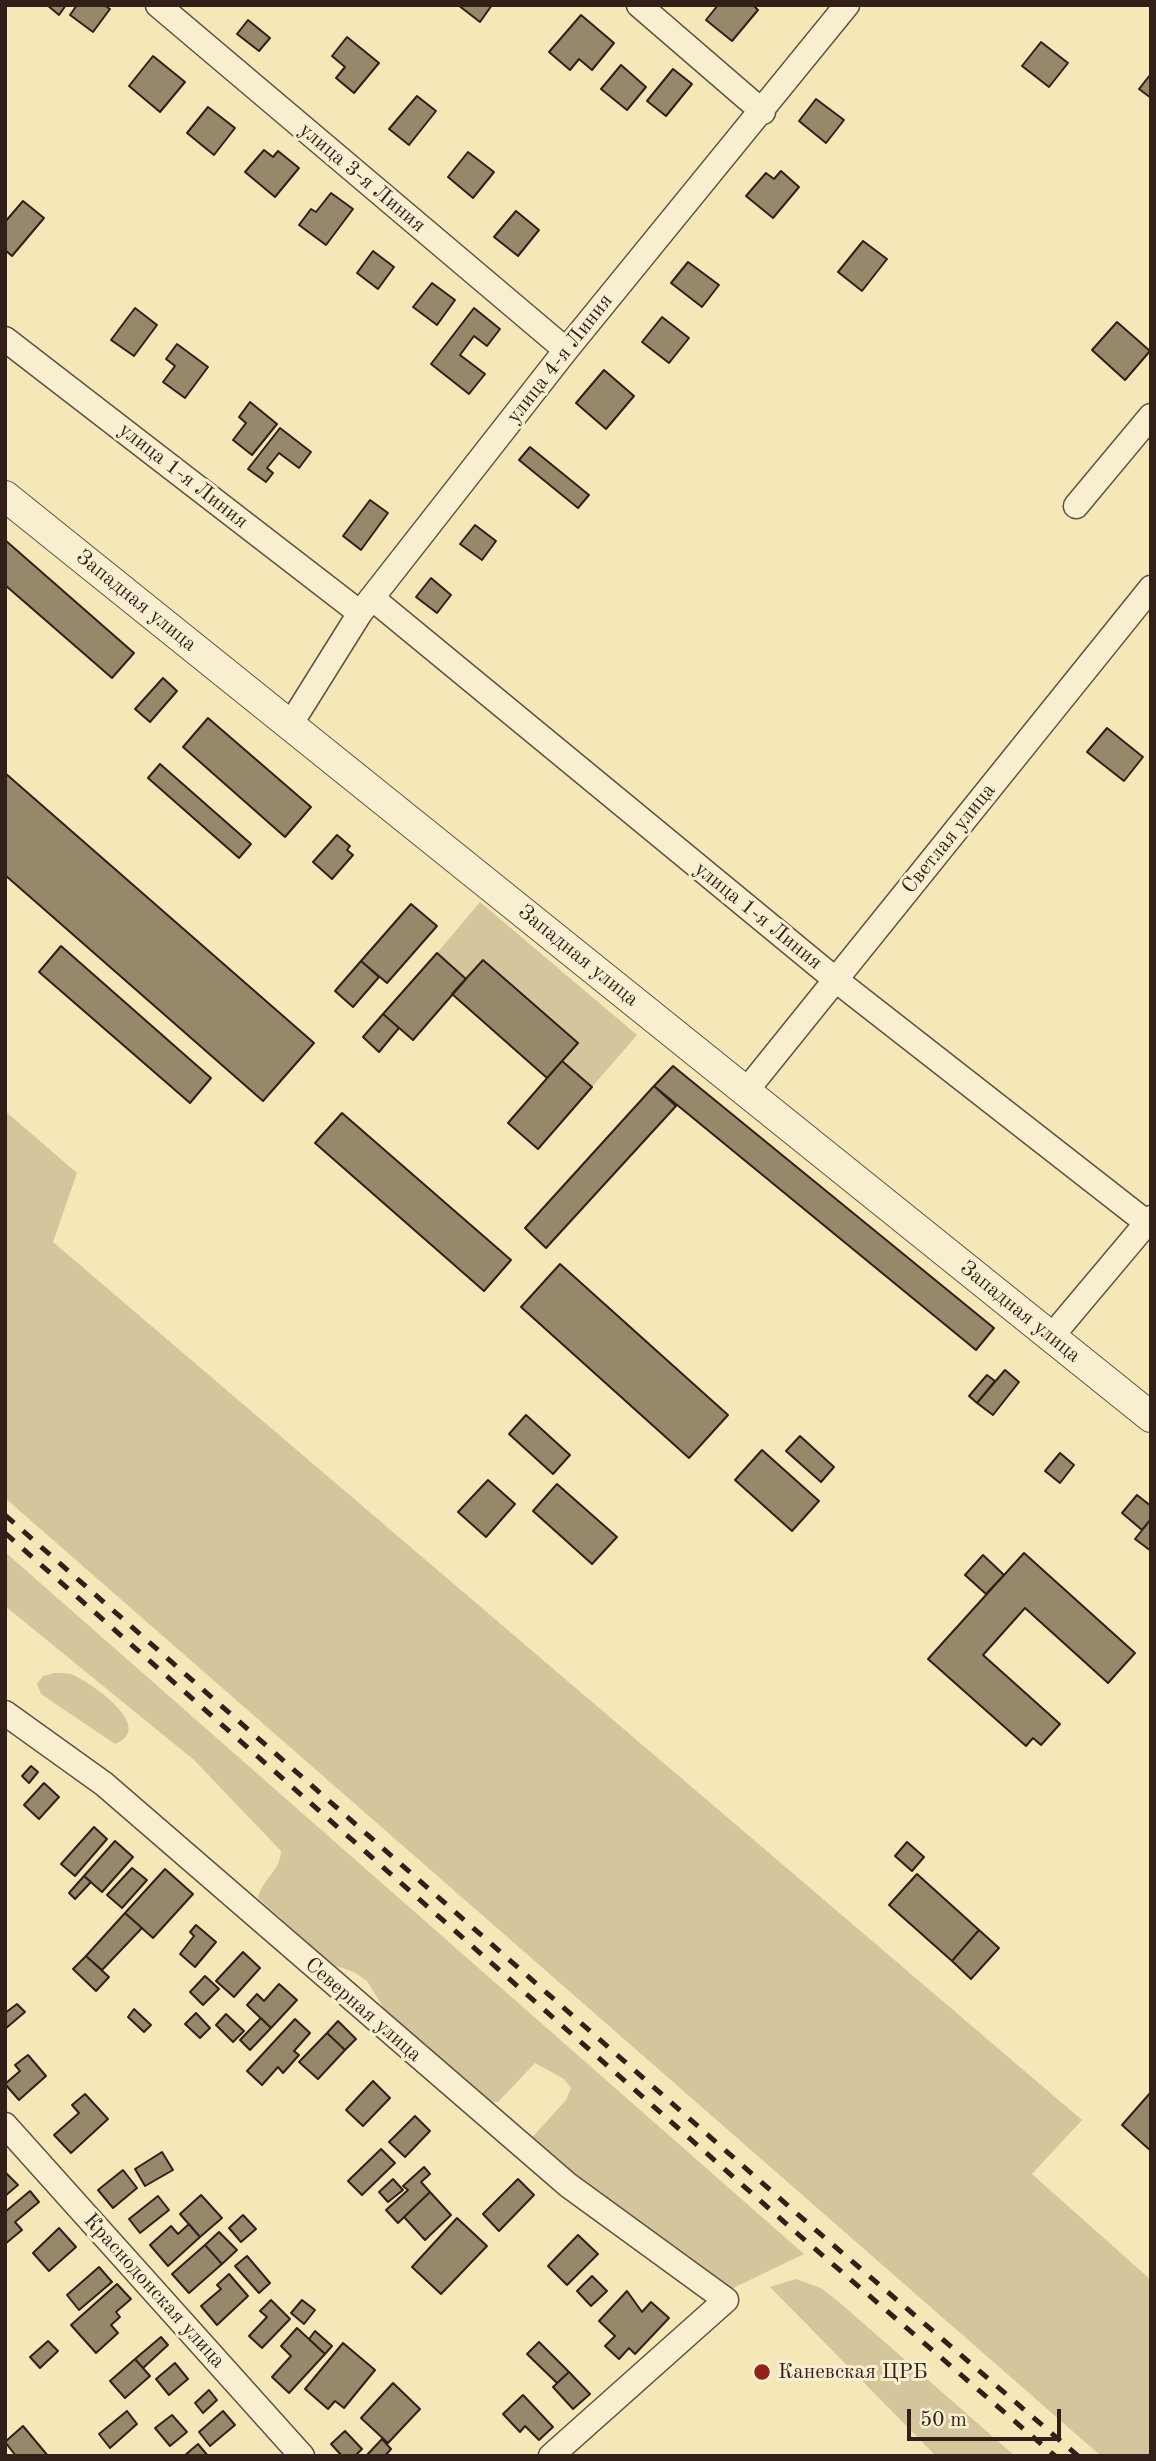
<!DOCTYPE html>
<html>
<head>
<meta charset="utf-8">
<style>
	body { margin:0 }
	#map { position:relative; width:1156px; height:2461px; overflow:hidden; background:#f5e7b8; font-family:"Old Standard TT",serif }
	canvas { display:block }
	.frame { position:absolute; inset:0; border:7px solid #311f18; pointer-events:none }
	.scale { position:absolute; left:907px; top:2409px; width:154px; height:32px; box-sizing:border-box; border:4px solid #311f18; border-top:0; padding-left:9px; font-size:21px; line-height:24px; white-space:nowrap; color:#311f18; -webkit-text-stroke:5px #f8efd1; paint-order:stroke }
</style>
</head>
<body>
<div id="map">
<canvas width="1156" height="2461"></canvas>
<div class="frame"></div>
<div class="scale">50 m</div>
</div>
<script>
const context = document.querySelector('canvas').getContext('2d');
context.lineJoin = 'round';
function fill(path, color) {
  context.fillStyle = color;
  context.fill(path, 'evenodd');
}
function stroke(path, color, width, dash) {
  context.strokeStyle = color;
  context.lineWidth = width;
  context.lineCap = dash ? 'butt' : 'round';
  context.setLineDash(dash || []);
  context.stroke(path);
}
function label(font, color, halo, rows, align = 'center') {
  context.font = font + ' "Old Standard TT",serif';
  context.lineWidth = 6;
  context.setLineDash([]);
  context.textBaseline = 'middle';
  context.strokeStyle = halo;
  context.fillStyle = color;
  for (const [text, x, y, turn = 0] of rows) {
    context.save();
    context.translate(x, y);
    context.rotate((+turn || 0) * Math.PI / 180);
    context.textAlign = isNaN(turn) ? turn : align;
    if (halo) context.strokeText(text, 0, 0);
    context.fillText(text, 0, 0);
    context.restore();
  }
}
const green = new Path2D(`
	M480 902 637 1035 592 1087 562 1061 578 1042 483 960 466 979 437 953Z
	M5 1111 77 1173 53 1242 1082 2120 1032 2174 1151 2280V2456H1101L5 1498Z
	M5 1552 804 2254 729 2290 528 2142 566 2100 571 2088 564 2079 535 2063 498 2102 484 2101 391 2020 367 1981 354 1972 333 1965 258 1898C262 1879 280 1872 281 1851L194 1760 5 1606Z
	M54 1673C60 1673 66 1673 71 1674 91 1682 157 1728 115 1744L41 1694 37 1684 43 1676Z
	M796 2279 821 2288 839 2302 1015 2456H936L770 2287Z`);
const building = new Path2D(`
	M47 5H66L59 15Z
	M77 5H104L110 9 93 32 70 15Z
	M458 5H492L480 22Z
	M718 5H753L758 10 732 41 706 20Z
	M581 15 614 43 592 70 579 59 570 70 549 52Z
	M248 20 270 38 259 51 237 34Z
	M347 37 379 63 354 93 336 78 345 67 332 56Z
	M1041 42 1068 63 1049 87 1022 66Z
	M153 56 185 82 160 112 129 86Z
	M621 65 646 87 627 110 601 89Z
	M673 69 692 84 666 116 647 101Z
	M1150 75 1151 76V98L1139 89Z
	M417 96 436 111 409 145 389 129Z
	M816 99 844 120 826 143 799 121Z
	M208 107 235 128 214 155 187 133Z
	M264 150 273 157 278 151 299 168 275 197 245 172Z
	M468 152 494 172 473 198 448 177Z
	M781 171 799 187 773 218 746 196 766 173 774 179Z
	M331 193 353 209 326 245 299 225 311 209 316 212Z
	M23 201 44 218 12 256 5 250V222Z
	M516 211 539 230 518 256 494 237Z
	M863 241 887 259 862 291 838 272Z
	M373 251 394 267 378 289 357 273Z
	M688 262 719 285 702 307 671 283Z
	M432 283 455 300 437 325 413 307Z
	M135 308 157 325 134 356 111 340Z
	M474 308 500 329 487 346 474 336 460 355 485 374 469 394 431 364Z
	M662 317 689 338 669 363 642 342Z
	M1117 322 1150 351 1125 380 1092 350Z
	M177 344 208 367 185 398 163 382 175 366 166 359Z
	M604 370 634 396 606 429 576 403Z
	M250 402 277 424 252 455 233 440 246 423 239 417Z
	M280 428 311 452 299 468 279 453 267 468 273 473 266 482 248 469Z
	M530 447 589 495 578 508 519 460Z
	M370 500 388 513 361 550 343 536Z
	M475 525 496 541 482 560 460 544Z
	M5 540 134 653 112 678 5 585Z
	M431 578 451 595 437 613 416 597Z
	M163 678 177 691 150 722 135 709Z
	M208 718 311 807 285 837 183 747Z
	M1107 728 1143 757 1124 781 1087 752Z
	M160 764 251 844 239 858 148 778Z
	M5 773 314 1043 263 1101 5 875Z
	M337 835 350 846 347 850 353 855 332 879 313 862Z
	M411 904 437 926 387 983 361 961Z
	M61 946 211 1078 190 1103 39 972Z
	M437 953 466 979 413 1040 383 1014Z
	M483 960 578 1043 547 1078 452 994Z
	M361 961 379 977 353 1007 335 991Z
	M383 1014 399 1028 379 1052 363 1037Z
	M562 1061 592 1087 538 1149 508 1123Z
	M673 1066 994 1328 976 1350 654 1086Z
	M654 1086 676 1106 546 1248 525 1228Z
	M342 1113 511 1260 484 1291 315 1143Z
	M560 1264 728 1415 689 1458 521 1307Z
	M1005 1370 1019 1382 993 1415 977 1403Z
	M987 1375 995 1381 977 1403 969 1396Z
	M526 1415 570 1455 553 1474 509 1434Z
	M800 1436 834 1467 821 1482 786 1451Z
	M762 1450 819 1501 792 1531 735 1480Z
	M1060 1453 1074 1465 1060 1483 1045 1471Z
	M488 1480 515 1504 486 1537 458 1512Z
	M557 1484 617 1537 592 1564 533 1511Z
	M1137 1495 1151 1506V1519L1142 1530 1122 1513Z
	M1151 1519V1551L1135 1539Z
	M1024 1553 1135 1653 1108 1683 1025 1608 983 1655 1060 1724 1041 1745 1033 1738 1026 1746 928 1659Z
	M983 1555 1004 1575 986 1594 965 1575Z
	M31 1766 38 1772 29 1783 22 1776Z
	M44 1783 59 1797 39 1819 24 1805Z
	M94 1827 107 1839 75 1876 61 1864Z
	M115 1841 133 1857 102 1892 84 1876Z
	M907 1842 924 1857 912 1871 895 1856Z
	M132 1868 147 1880 122 1908 107 1895Z
	M165 1869 193 1894 153 1938 125 1913Z
	M917 1874 979 1930 952 1961 889 1905Z
	M84 1876 91 1882 75 1899 69 1893Z
	M125 1913 142 1928 102 1970 86 1956Z
	M196 1925 216 1942 195 1967 180 1954 194 1936 190 1932Z
	M979 1930 999 1948 971 1979 952 1961Z
	M243 1952 260 1968 234 1997 216 1981Z
	M86 1956 109 1977 96 1991 73 1969Z
	M205 1976 219 1989 203 2005 190 1992Z
	M279 1984 297 2000 271 2028 247 2005 257 1994 264 2001Z
	M17 2004 25 2012 5 2029V2013Z
	M134 2009 151 2025 144 2032 128 2017Z
	M196 2013 210 2028 200 2038 185 2024Z
	M226 2014 244 2031 233 2042 216 2025Z
	M261 2018 271 2028 250 2050 240 2040Z
	M295 2019 310 2033 294 2051 299 2055 283 2073 278 2067 262 2085 247 2071Z
	M338 2021 356 2039 345 2050 327 2033Z
	M327 2033 345 2050 318 2079 299 2062Z
	M28 2055 46 2076 19 2100 5 2084 20 2071 15 2065Z
	M373 2081 390 2098 363 2126 346 2110Z
	M1151 2092V2151L1122 2125Z
	M85 2094 108 2119 71 2153 54 2135 79 2113 72 2105Z
	M415 2116 430 2131 405 2157 389 2142Z
	M381 2149 395 2163 362 2195 348 2181Z
	M162 2152 173 2170 145 2186 135 2169Z
	M424 2167 430 2174 421 2182 430 2192 398 2223 386 2210 408 2190 403 2186Z
	M123 2170 137 2188 113 2208 98 2190Z
	M5 2172 18 2185 5 2196Z
	M393 2179 403 2190 388 2202 379 2192Z
	M518 2179 534 2195 499 2231 483 2214Z
	M30 2191 39 2202 15 2222 22 2230 5 2244V2212Z
	M430 2192 451 2215 425 2240 404 2217Z
	M201 2195 222 2218 200 2237 180 2214Z
	M158 2196 169 2210 140 2233 129 2219Z
	M243 2215 256 2229 241 2242 229 2228Z
	M457 2218 487 2246 441 2294 412 2267Z
	M189 2224 200 2237 168 2266 150 2245 171 2226 178 2234Z
	M59 2228 76 2247 49 2271 33 2253Z
	M219 2232 237 2250 222 2264 205 2245Z
	M578 2235 598 2254 567 2285 548 2266Z
	M205 2245 222 2264 189 2293 172 2274Z
	M247 2256 270 2283 259 2293 235 2266Z
	M99 2267 112 2282 79 2310 67 2295Z
	M229 2274 248 2296 217 2325 201 2306 221 2289 217 2285Z
	M592 2276 607 2291 591 2306 577 2291Z
	M117 2284 131 2299 116 2312 120 2317 111 2325 118 2333 96 2353 71 2325Z
	M627 2291 642 2312 651 2302 669 2318 635 2354 629 2348 619 2359 605 2346 615 2336 599 2321Z
	M271 2300 290 2319 262 2348 249 2336 267 2317 260 2311Z
	M302 2300 315 2310 304 2324 291 2313Z
	M297 2328 325 2354 289 2393 272 2377 291 2356 281 2346Z
	M315 2331 332 2346 325 2354 309 2339Z
	M161 2337 168 2345 143 2368 135 2359Z
	M48 2341 58 2351 40 2368 30 2357Z
	M539 2342 569 2372 557 2383 527 2354Z
	M343 2343 375 2370 344 2408 335 2401 328 2409 305 2389Z
	M135 2359 150 2376 125 2398 110 2381Z
	M175 2363 188 2379 169 2395 156 2379Z
	M569 2372 590 2394 573 2409 553 2387Z
	M393 2383 420 2409 388 2443 361 2418Z
	M209 2390 217 2400 203 2413 195 2403Z
	M523 2395 553 2427 539 2440 525 2426 520 2432 503 2414Z
	M127 2411 137 2424 110 2448 99 2434Z
	M223 2411 235 2425 210 2446 199 2432Z
	M172 2415 187 2432 170 2446 155 2428Z
	M23 2426 48 2456H16L5 2442Z
	M345 2431 362 2449 355 2456H342L331 2444Z
	M382 2439 391 2449 385 2456H366Z
	M198 2444 208 2456H184Z`);
const minor = new Path2D(`
	M158 5 566 350
	M639 5 763 112
	M5 339 360 613
	M1076 506 1151 416
	M372 598 836 980 1151 1226
	M290 725 360 613 566 350 847 5
	M746 1091 1151 588
	M1051 1337 1151 1218
	M5 1713 104 1784 568 2185 726 2300 551 2456
	M5 2125 302 2456`);
const tertiary = new Path2D(`
	M5 496 1151 1417`);
const rail = new Path2D(`
	M5 1515 810 2225 1078 2456
	M5 1533 799 2235 1055 2456`);
const markers = [
	[762,2372,9,"#8f2418"]
];
const streetNames = [
	["улица 3-я Линия",362,178,40],
	["улица 4-я Линия",560,359,-52],
	["улица 1-я Линия",183,476,38],
	["Западная улица",136,601,39],
	["Светлая улица",949,839,-51],
	["улица 1-я Линия",758,916,39],
	["Западная улица",578,956,39],
	["Западная улица",1020,1312,39],
	["Северная улица",363,2010,41],
	["Краснодонская улица",154,2291,48]
];
const poiNames = [
	["Каневская ЦРБ",778,2372]
];
fill(green, '#d4c59d');
fill(building, '#97876b');
stroke(building, '#311f18', 2);
stroke(minor, '#625140', 27);
stroke(tertiary, '#625140', 32);
stroke(minor, '#f8efd1', 24);
stroke(tertiary, '#f8efd1', 30);
stroke(rail, '#311f18', 5, [12, 12]);
for (const [x, y, r, color] of markers) {
  const dot = new Path2D();
  dot.arc(x, y, r, 0, 2 * Math.PI);
  context.fillStyle = color;
  context.fill(dot);
  stroke(dot, '#f8efd1', 2.5);
}
label('21px', '#311f18', '#f8efd1', streetNames);
label('21px', '#311f18', '#f8efd1', poiNames, 'left');
</script>
</body>
</html>
